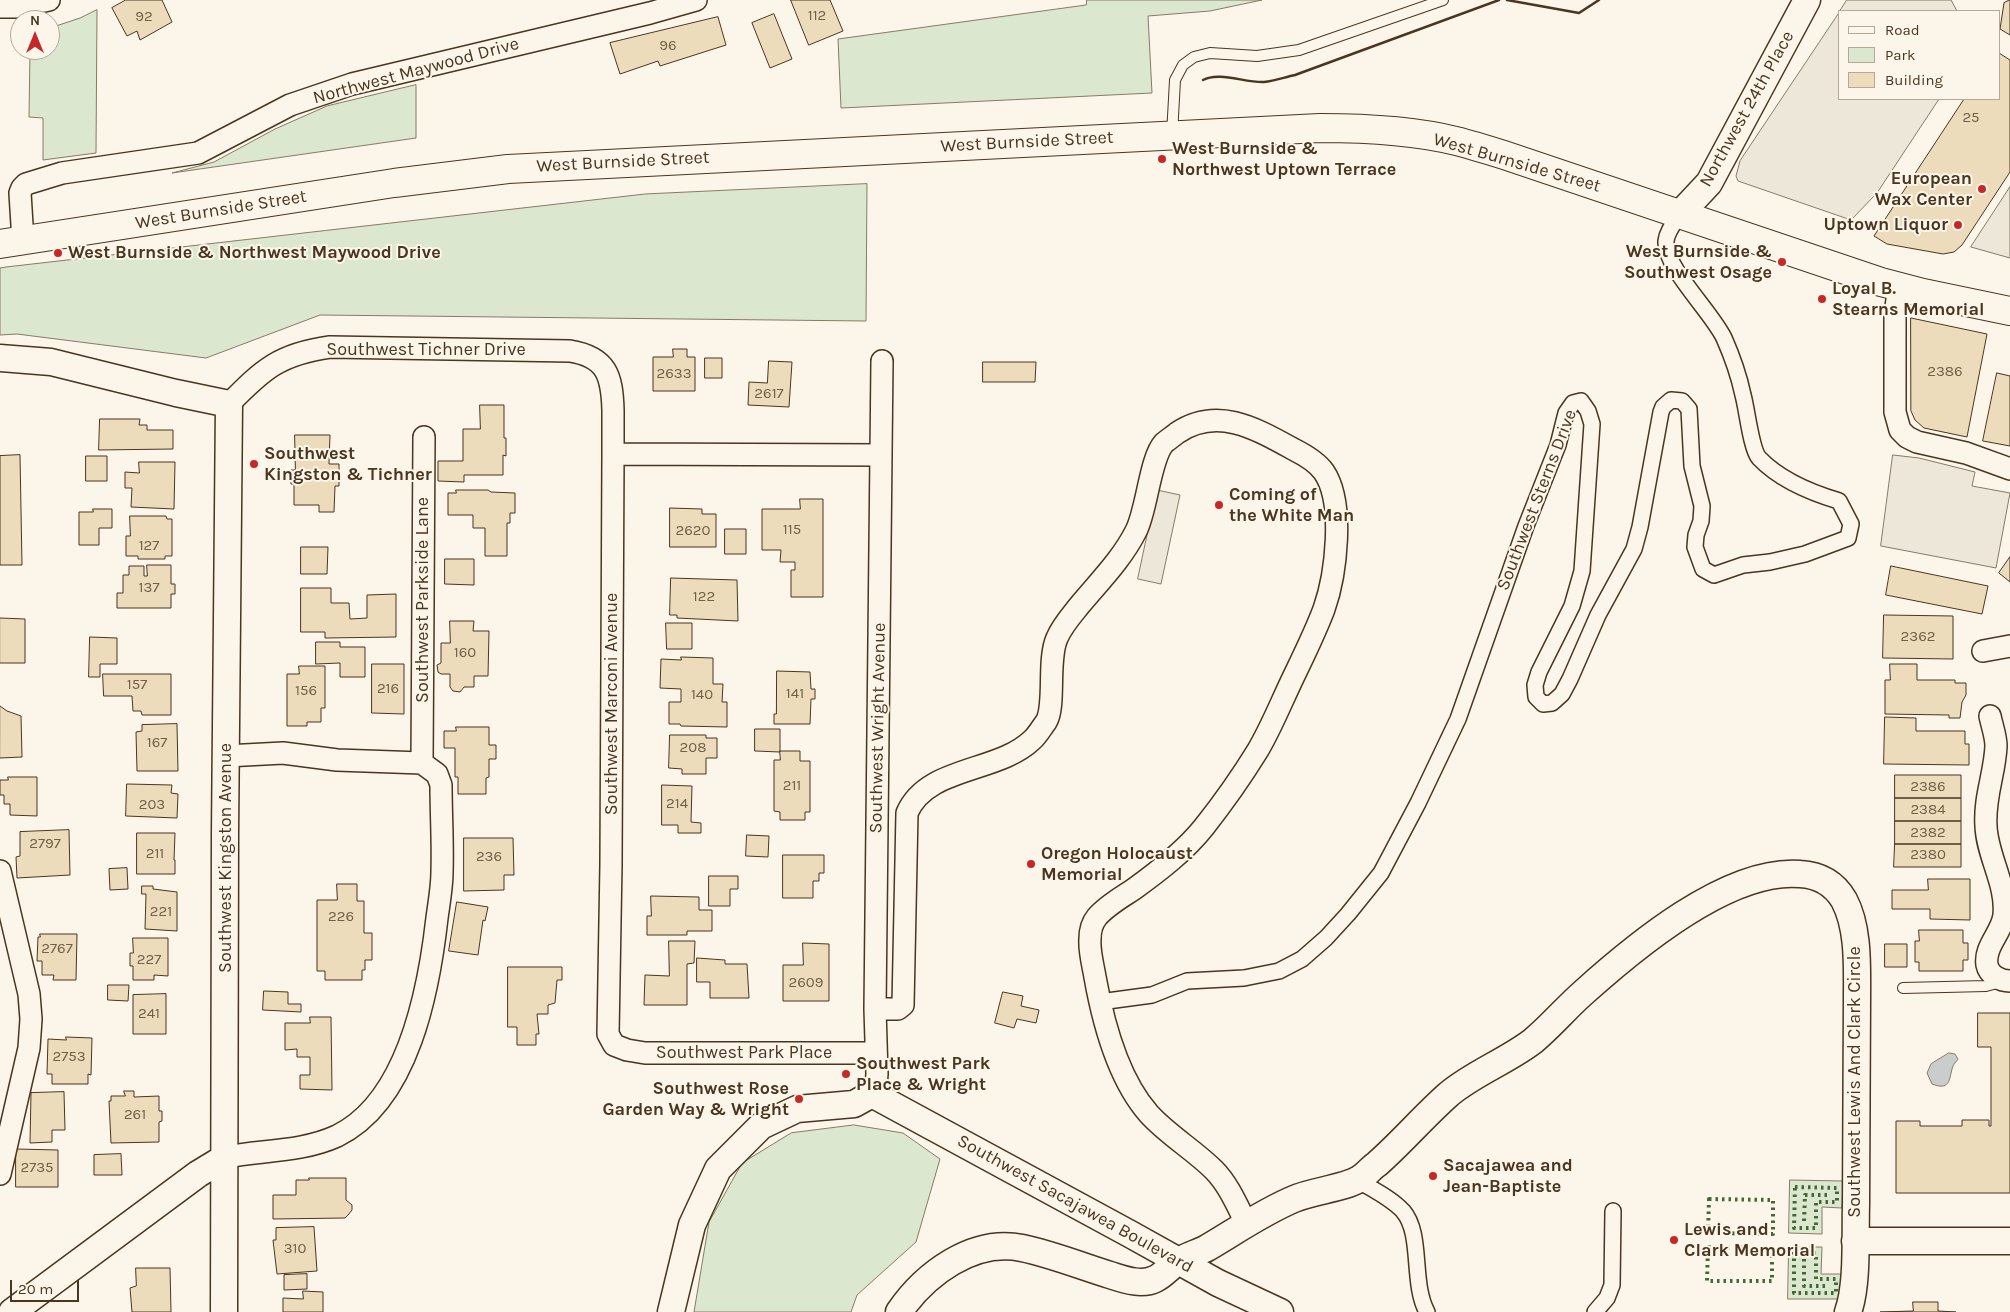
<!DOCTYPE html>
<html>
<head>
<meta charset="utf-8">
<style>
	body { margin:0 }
	#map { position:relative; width:2010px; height:1312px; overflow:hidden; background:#fbf6e9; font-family:Karla,sans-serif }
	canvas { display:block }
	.legend { position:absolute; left:1838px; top:10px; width:162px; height:90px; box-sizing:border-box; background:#fbf6e9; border:1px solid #b4a999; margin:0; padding:6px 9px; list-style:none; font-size:15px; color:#4a3520 }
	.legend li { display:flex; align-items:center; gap:10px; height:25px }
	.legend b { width:25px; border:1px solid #b4a999 }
	.north { position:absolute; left:10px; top:10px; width:50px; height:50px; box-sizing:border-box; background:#fbf6e9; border:1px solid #b4a999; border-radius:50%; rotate:0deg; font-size:14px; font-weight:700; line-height:20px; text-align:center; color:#4a3520 }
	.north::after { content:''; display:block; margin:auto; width:18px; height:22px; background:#c62828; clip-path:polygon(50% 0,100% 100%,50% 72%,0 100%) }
	.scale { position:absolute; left:10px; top:1280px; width:69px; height:22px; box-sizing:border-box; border:2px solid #4a3520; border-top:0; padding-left:6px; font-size:15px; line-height:18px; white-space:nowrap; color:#4a3520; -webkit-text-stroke:4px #fbf6e9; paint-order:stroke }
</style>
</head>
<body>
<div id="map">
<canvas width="2010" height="1312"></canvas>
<ul class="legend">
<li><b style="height:6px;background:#fbf6e9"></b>Road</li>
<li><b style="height:14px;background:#dce7d0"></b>Park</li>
<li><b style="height:14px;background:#ecdcbc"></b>Building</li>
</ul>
<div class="north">N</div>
<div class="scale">20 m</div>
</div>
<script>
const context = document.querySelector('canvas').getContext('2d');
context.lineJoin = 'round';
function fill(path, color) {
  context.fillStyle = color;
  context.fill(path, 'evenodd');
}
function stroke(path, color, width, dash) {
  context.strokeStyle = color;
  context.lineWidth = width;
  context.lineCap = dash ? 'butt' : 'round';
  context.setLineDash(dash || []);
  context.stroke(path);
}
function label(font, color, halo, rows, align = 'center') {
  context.font = font + ' Karla,sans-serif';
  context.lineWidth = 4;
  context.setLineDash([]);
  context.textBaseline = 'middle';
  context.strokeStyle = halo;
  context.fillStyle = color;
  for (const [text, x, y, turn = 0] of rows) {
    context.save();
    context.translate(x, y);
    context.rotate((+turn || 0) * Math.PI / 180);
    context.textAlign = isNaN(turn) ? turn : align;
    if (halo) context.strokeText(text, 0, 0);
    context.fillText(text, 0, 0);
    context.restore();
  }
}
const green = new Path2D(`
	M1087 0H1262L1210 11 1148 16 1152 93 841 108 838 39 1086 5Z
	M97 10 96 153 43 160V118L29 117 30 50H50V28L80 18Z
	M416 85V138L172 173 214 162 275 129 327 106Z
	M867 184 866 321 320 315 206 358 17 334 0 335V268L6 267 645 194Z
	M854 1125 903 1133 940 1159 916 1242 857 1295 851 1312H694L709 1222 742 1163 791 1133Z
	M1790 1180 1843 1181 1842 1208 1822 1207V1234L1789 1233Z
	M1789 1247H1822L1821 1274H1842L1841 1299H1788Z`);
const parking = new Path2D(`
	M1847 0H1951L1957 11H1840Z
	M1839 13V99H1939L1877 193 1851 220 1738 181 1736 176 1740 161Z
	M2010 187V258L1971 247Z
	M1893 455 1919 458 1975 472 1972 486 2010 493 1996 568 1881 546Z
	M1157 490 1180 495 1161 584 1138 579Z`);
const water = new Path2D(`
	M1949 1053 1955 1054 1958 1059C1956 1062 1954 1064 1953 1066 1949 1076 1952 1092 1932 1084L1927 1073 1931 1064Z`);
const building = new Path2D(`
	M126 0H162L172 22 140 40 137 31 127 36 112 8Z
	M791 0H830L843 31 809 45Z
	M2010 0V35L2000 29 2004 3Z
	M774 14 792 59 770 68 752 23Z
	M718 17 726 45 660 66 658 61 620 74 610 43Z
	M1999 53 2010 60V172L1962 245 1954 252 1943 254 1887 244 1874 236 1964 99H1999Z
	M1911 318 1987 334 1967 437 1924 428 1915 420 1911 411Z
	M673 349H687V357H695V391H653V357H673Z
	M705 358H722V378H705Z
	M769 361 792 362 789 407 748 405 749 382 767 383Z
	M983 362H1036L1035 382H983Z
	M1997 373 2010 376V446L1983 441Z
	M480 405H504V438H506V456L503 455V475H464V482L438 481V461H463V429H480Z
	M100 419H140L139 425H147V430H173V449L99 450Z
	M295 435H330L329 464H339V486H335L334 512H319V505H294V484H291V470H295Z
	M20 455 22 565H0V456Z
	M86 456H107V481H86Z
	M139 462H175L174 509 131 507 132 488H125V472L139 473Z
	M456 490H488L491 492 515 493V513H510V523H507V556H485V528H473V515H448V493H456Z
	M800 499H823V597H791V570H795V562H780L781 550H762V509H800Z
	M670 508 702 509V514H716V547H670Z
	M93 509H112V528H99V545H79V512H93Z
	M130 516H166L167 519H172V556H165V559H138V556H126V536H130Z
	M725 529H746V554H725Z
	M301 547H328L327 574H301Z
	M2010 557V582L1999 573Z
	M445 559H474V585L445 584Z
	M147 565H171V584H175V594H171V608H117V593H123V575H129V566H144V576H147Z
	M1891 566 1988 586 1982 614 1886 595Z
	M671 578 737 580 738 621 677 618V615H670Z
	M301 588H331V603H349L350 619 367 618V595L396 594V637L325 638V632H301Z
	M1884 615 1953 616V659L1883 658Z
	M0 618 25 619V663H0Z
	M450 621H474L473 631H489L488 676H474V687H464L460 692 453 691 450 687V674H441L438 672 437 665 441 663V643H450Z
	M666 623H692V649H667Z
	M90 637 117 638V664H100V677H89Z
	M316 642H340V647H365V677H340V663L316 664Z
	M681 657 713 658V684H723L722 702H727V727L681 726 680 724H669V702H681V689L660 688 661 659 681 660Z
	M372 664H404V714L372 713Z
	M1890 664H1917V680H1955V683H1966V695L1962 702 1960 718H1949V715L1885 714V680H1890Z
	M299 666H325V708H321V722H307V726H287V674H299Z
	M777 671 810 672 811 689H815V699H811L810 724H774V714H776Z
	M103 674H171V715H142L141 711H133L132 696H104Z
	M0 706 7 711 21 716 22 757 0 758Z
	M1885 717 1916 718V731H1965V744H1969V765L1884 764Z
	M177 724 178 771H137L136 732 142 731V725Z
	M456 727H489V745H496V759H489V777L486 778V794H458V777H455V748H444V731H456Z
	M755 729H780V752L755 751Z
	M670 735H706V738H717V758H706V774H682V769L669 768Z
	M780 751H800V761H810V812H805V820H780V812L774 811V760H780Z
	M1895 775H1961V798H1895Z
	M8 777H37V816L10 815V804H4V795H0V780H8Z
	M127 784 172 785 171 793 178 794 177 818 126 816Z
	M662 785 692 786 691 822 701 823V833H678V825H662Z
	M1895 798H1961V821H1895Z
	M1895 821H1961V844H1895Z
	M69 830 70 875 17 878 16 857 20 856V832Z
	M137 833H175L174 860H175V874H137Z
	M747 835 769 836 768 857 746 856Z
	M464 838H513L514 875H504V890L464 891Z
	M1895 844H1961V867H1894Z
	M783 855H824V873H819V881H813V898H783Z
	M127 868 128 889 110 890 109 869Z
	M709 876H738V889H730V906H709Z
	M1928 879H1970V920L1930 919V909H1892V890H1928Z
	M337 884H357V901H364V933H372V960H365V970H362V980H325V971H317V900H337Z
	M142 886H153V889L177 892V931L145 929 146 894H142Z
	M651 896 699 897V910H712V931H687V935H647V916H651Z
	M457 902 488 907 485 921 483 920 478 955 449 951Z
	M1919 930H1963V943H1968V960H1963V971H1919V962H1915V941H1919Z
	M40 934H77L76 980H53L54 975H42V961H37L38 937H40Z
	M133 938H168V976L154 975V980H133V966H130V953H133Z
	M669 941H695L694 963 687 964V1005H644L645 975 669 976Z
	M803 943 829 944V1001H783V965H803Z
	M1885 944H1907V967H1885Z
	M697 958 725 960V964H747L749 998H710V982H697Z
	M508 967H562V980H557L555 1003 548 1005V1014H537L539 1034H536V1045H517V1027H508Z
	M108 985H129L128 1001 108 1000Z
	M264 991 288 992V1004H301V1012L263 1010Z
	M1003 992 1023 996 1021 1006 1039 1010 1036 1023 1017 1019 1014 1028 995 1023Z
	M166 994V1034H133V995Z
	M1978 1013H2010V1193H1896V1121H1920V1126H1962V1120H1989V1126H1991V1047H1978Z
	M310 1017H331L332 1090 300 1089V1075H310V1057H297V1049L285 1050V1023H310Z
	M66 1037 92 1038 91 1075 88 1074V1084H52V1074H47L48 1039 66 1040Z
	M124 1091H134V1097L159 1096V1111H162V1121L159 1122V1142L111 1143 109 1101H111V1096H125Z
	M64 1092 65 1130H52V1142L30 1143 31 1093Z
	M16 1149 58 1150V1187H16Z
	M121 1154 122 1175H94V1155Z
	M309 1178H346V1200L352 1205V1210L348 1215 345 1218 273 1219V1195H296V1180H309Z
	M314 1227 317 1271 277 1274 273 1240H276V1228Z
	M136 1268H170L171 1312H132L130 1288 136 1286Z
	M307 1274V1289L284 1290V1275Z
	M303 1291 323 1292V1312H283V1298L303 1299Z
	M1913 1302H1938V1311L1956 1312H1880L1913 1311Z`);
const service = new Path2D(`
	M1172 135 1175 80 1183 65 1194 57 1210 53 1257 56 1299 50 1443 0
	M1903 988 1986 986 2001 982`);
const pedestrian = new Path2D(`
	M1100 1002 1152 995 1187 981 1244 978 1279 971 1302 959 1326 938 1348 914 1381 873 1418 803 1458 719 1526 526 1558 445 1566 413 1573 403 1581 401 1588 411 1592 424 1582 571 1572 606 1539 672 1535 685 1536 697 1543 704 1552 703 1562 694 1570 679 1598 615 1634 549 1640 527 1661 412 1663 407 1671 400 1682 401 1689 409 1692 466 1702 506 1701 521 1696 535 1695 547 1703 569 1714 575 1743 565 1770 562 1805 554 1848 538 1851 524 1839 501C1812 493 1779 479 1759 458 1751 449 1747 409 1743 395 1739 376 1732 356 1724 338 1711 311 1664 267 1666 241 1667 231 1675 222 1680 214
	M1357 1180C1372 1189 1391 1198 1403 1211 1423 1234 1411 1283 1427 1312
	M1595 1312 1607 1298 1612 1285 1613 1211`);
const minor = new Path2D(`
	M0 7H15L49 0
	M23 241 20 193 22 188 26 184 62 173 198 153 290 105 352 84 650 13 696 0
	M1899 287 1895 313V412L1900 430 1907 437 1917 442 1966 453 2010 469
	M229 404C263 369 280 354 330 347L570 351C607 357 612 376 613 410 613 425 613 439 613 454L611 864 608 1034 614 1045 627 1050 645 1053H875
	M613 454 881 455
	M1983 651 2010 646
	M1990 716C1992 726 1996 736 1996 746 1995 773 1984 797 1986 826 1987 856 2007 884 2004 915 2002 933 1984 946 1987 965 1989 975 2000 981 2010 981
	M422 763 424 437
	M0 871 29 994 31 1019 29 1048 0 1174
	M875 1009H898L903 1005 907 813C927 766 998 773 1032 740 1037 736 1042 727 1046 722 1056 706 1047 660 1057 638 1062 626 1071 616 1079 606 1099 582 1122 559 1136 531 1147 510 1150 458 1164 443 1165 442 1176 434 1177 433 1217 406 1255 428 1293 449 1303 454 1317 462 1324 472 1345 503 1336 575 1324 609 1315 633 1303 657 1292 680 1281 703 1271 728 1258 750 1242 776 1223 803 1204 827 1185 851 1159 871 1134 889 1122 897 1106 906 1097 917 1092 923 1090 931 1090 939 1089 951 1093 965 1095 977 1103 1022 1118 1079 1149 1114 1168 1135 1194 1150 1214 1170 1228 1184 1237 1205 1246 1223
	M872 1094 876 1086 877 1074 875 1009 882 361
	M226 1157C263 1150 302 1152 337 1136 409 1101 429 989 437 918 439 903 442 887 442 872 443 843 441 814 441 785L437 774 422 763 337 760 283 753 226 756`);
const tertiary = new Path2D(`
	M1680 214 1709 183 1807 0
	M0 358 51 362 176 393 229 404 225 833 224 1312
	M1855 1241H2010
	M12 1312 198 1174 226 1157
	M671 1312 692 1225 718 1169 761 1126 797 1109 854 1104 872 1094 1130 1234 1218 1283 1280 1312
	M899 1312C925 1274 973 1238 1022 1248 1051 1254 1081 1266 1110 1275 1123 1279 1141 1286 1155 1279 1164 1275 1170 1266 1179 1261 1188 1255 1198 1253 1207 1248 1236 1231 1263 1212 1294 1199 1312 1191 1345 1188 1359 1179 1366 1175 1371 1168 1377 1164 1402 1142 1424 1116 1449 1094 1474 1073 1507 1061 1533 1041 1551 1026 1566 1008 1583 993 1634 947 1728 868 1800 874 1819 875 1834 883 1844 900 1859 928 1857 967 1857 998 1857 1067 1856 1136 1856 1205 1855 1236 1858 1285 1848 1312`);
const primary = new Path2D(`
	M0 244 394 183 508 169 1320 128C1365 128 1412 130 1456 141 1472 145 1488 150 1504 155L1881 282 1923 293 2010 311`);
const hedge = new Path2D(`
	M1795 1187 1837 1188V1202H1816V1228H1794Z
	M1709 1199 1773 1200V1234L1708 1233Z
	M1804 1221 1805 1195H1829
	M1708 1247 1772 1248V1281H1707Z
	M1794 1252 1816 1253V1279H1836V1293H1794Z
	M1804 1259V1286H1828`);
const wall = new Path2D(`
	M1507 0 1579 13 1599 0
	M1203 80C1219 71 1245 83 1264 82 1275 81 1285 77 1295 75L1499 0`);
const markers = [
	[1162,159,5,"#c62828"],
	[1982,189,5,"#c62828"],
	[1958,225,5,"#c62828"],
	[58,253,5,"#c62828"],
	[1782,262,5,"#c62828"],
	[1822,299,5,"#c62828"],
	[254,464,5,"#c62828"],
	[1219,505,5,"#c62828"],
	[1031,864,5,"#c62828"],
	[846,1074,5,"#c62828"],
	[799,1099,5,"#c62828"],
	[1433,1176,5,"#c62828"],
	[1674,1240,5,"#c62828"]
];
const numberNames = [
	["112",817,16],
	["92",144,17],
	["96",668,46],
	["25",1971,118],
	["2386",1945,372],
	["2633",674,374],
	["2617",769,394],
	["115",792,530],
	["2620",693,531],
	["127",149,546],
	["137",149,588],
	["122",704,597],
	["2362",1918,637],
	["160",465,653],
	["157",137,685],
	["216",388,689],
	["156",306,691],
	["141",795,694],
	["140",702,695],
	["167",157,743],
	["208",693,748],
	["211",792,786],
	["2386",1928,787],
	["214",677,804],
	["203",152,805],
	["2384",1928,810],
	["2382",1928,833],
	["2797",45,844],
	["211",155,854],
	["2380",1928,855],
	["236",489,857],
	["221",161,912],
	["226",341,917],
	["2767",57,949],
	["227",149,960],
	["2609",806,983],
	["241",149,1014],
	["2753",69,1057],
	["261",135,1115],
	["2735",37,1168],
	["310",295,1249]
];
const streetNames = [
	["Northwest Maywood Drive",416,71,-15],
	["Northwest 24th Place",1747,109,-61],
	["West Burnside Street",1027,142,-3],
	["West Burnside Street",623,162,-3],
	["West Burnside Street",1517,163,16],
	["West Burnside Street",221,210,-9],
	["Southwest Tichner Drive",426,350],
	["Southwest Sterns Drive",1537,500,-69],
	["Southwest Parkside Lane",423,600,-90],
	["Southwest Marconi Avenue",612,704,-90],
	["Southwest Wright Avenue",878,728,-89],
	["Southwest Kingston Avenue",226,858,-90],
	["Southwest Park Place",744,1053],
	["Southwest Lewis And Clark Circle",1855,1082,-90],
	["Southwest Sacajawea Boulevard",1075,1204,29]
];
const poiNames = [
	["West Burnside &",1172,149],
	["Northwest Uptown Terrace",1172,170],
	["European",1972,179,"right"],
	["Wax Center",1972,200,"right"],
	["Uptown Liquor",1948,225,"right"],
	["West Burnside &",1772,252,"right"],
	["Southwest Osage",1772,273,"right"],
	["West Burnside & Northwest Maywood Drive",68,253],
	["Loyal B.",1832,289],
	["Stearns Memorial",1832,310],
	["Southwest",264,454],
	["Kingston & Tichner",264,475],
	["Coming of",1229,495],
	["the White Man",1229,516],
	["Oregon Holocaust",1041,854],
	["Memorial",1041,875],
	["Southwest Park",856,1064],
	["Place & Wright",856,1085],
	["Southwest Rose",789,1089,"right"],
	["Garden Way & Wright",789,1110,"right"],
	["Sacajawea and",1443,1166],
	["Jean-Baptiste",1443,1187],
	["Lewis and",1684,1230],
	["Clark Memorial",1684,1251]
];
fill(green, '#dce7d0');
stroke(green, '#887966', 1);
fill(parking, '#ede7d9');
stroke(parking, '#887966', 1);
fill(water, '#c9cecd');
stroke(water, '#887966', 1);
fill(building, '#ecdcbc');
stroke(building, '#4a3520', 1);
stroke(service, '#4a3520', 12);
stroke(pedestrian, '#4a3520', 18);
stroke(minor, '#4a3520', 24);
stroke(tertiary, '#4a3520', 29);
stroke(primary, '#4a3520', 30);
stroke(service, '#fbf6e9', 10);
stroke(pedestrian, '#fbf6e9', 15);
stroke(minor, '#fbf6e9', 21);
stroke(tertiary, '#fbf6e9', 26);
stroke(primary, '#fbf6e9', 28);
stroke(hedge, '#436837', 4, [2.5, 4]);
stroke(wall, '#4a3520', 2.5);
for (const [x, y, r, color] of markers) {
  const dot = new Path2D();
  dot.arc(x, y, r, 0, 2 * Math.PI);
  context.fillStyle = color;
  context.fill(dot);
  stroke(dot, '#fbf6e9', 2);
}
label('15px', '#725f47', null, numberNames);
label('18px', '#4a3520', '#fbf6e9', streetNames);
label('bold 18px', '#4a3520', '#fbf6e9', poiNames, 'left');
</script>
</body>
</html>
